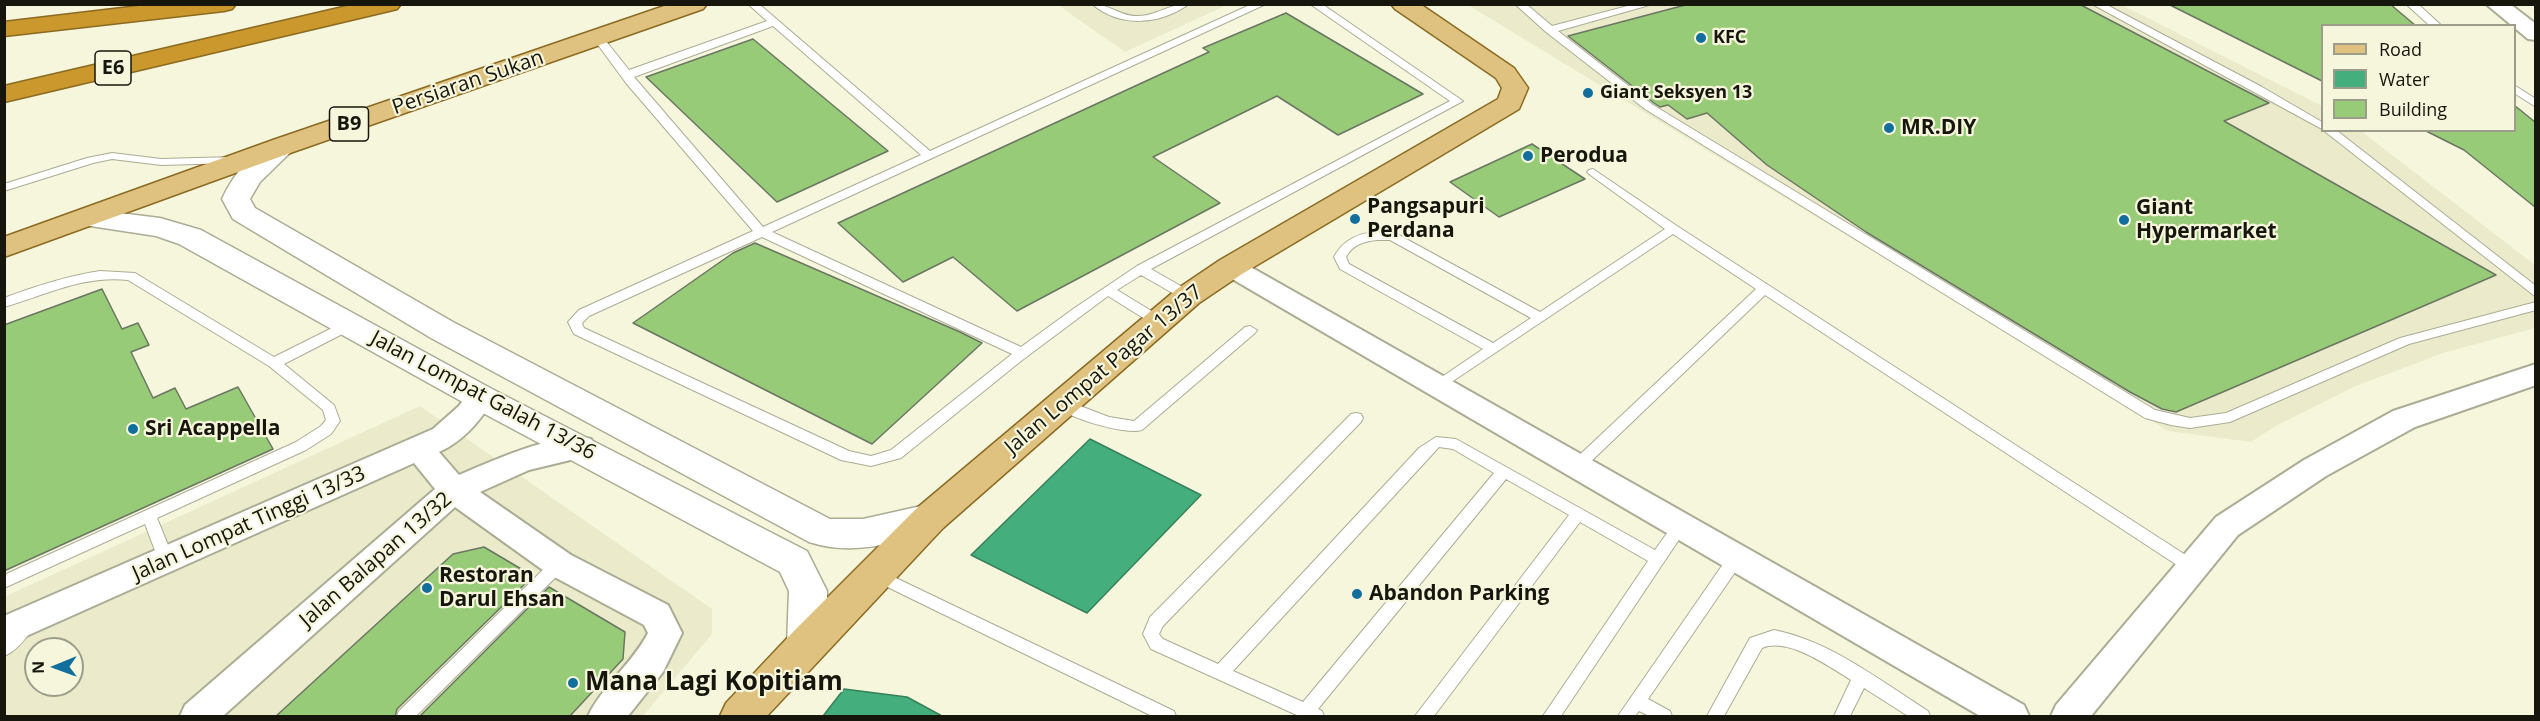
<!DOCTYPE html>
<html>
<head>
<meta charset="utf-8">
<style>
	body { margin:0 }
	#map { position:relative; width:2540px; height:721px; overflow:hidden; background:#f6f6dd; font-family:"Open Sans",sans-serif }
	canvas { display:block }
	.frame { position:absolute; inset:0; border:6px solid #16160d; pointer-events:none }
	.legend { position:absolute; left:2321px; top:24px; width:195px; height:108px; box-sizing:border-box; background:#f6f6dd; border:2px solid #9c9c8a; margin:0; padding:8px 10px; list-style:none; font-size:18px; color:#16160d }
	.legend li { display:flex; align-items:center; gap:12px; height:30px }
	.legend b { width:30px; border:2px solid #9c9c8a }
	.north { position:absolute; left:24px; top:637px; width:60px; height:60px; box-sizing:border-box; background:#f6f6dd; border:2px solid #9c9c8a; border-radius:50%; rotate:269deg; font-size:16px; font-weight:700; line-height:24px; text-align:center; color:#16160d }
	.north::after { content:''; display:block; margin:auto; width:21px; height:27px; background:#116e9d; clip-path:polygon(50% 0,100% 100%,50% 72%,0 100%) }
</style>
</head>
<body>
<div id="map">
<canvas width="2540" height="721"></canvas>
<div class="frame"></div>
<ul class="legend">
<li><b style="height:8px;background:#dfc180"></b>Road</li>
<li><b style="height:16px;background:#44af7d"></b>Water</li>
<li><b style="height:16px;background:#98cb77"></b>Building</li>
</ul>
<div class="north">N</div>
</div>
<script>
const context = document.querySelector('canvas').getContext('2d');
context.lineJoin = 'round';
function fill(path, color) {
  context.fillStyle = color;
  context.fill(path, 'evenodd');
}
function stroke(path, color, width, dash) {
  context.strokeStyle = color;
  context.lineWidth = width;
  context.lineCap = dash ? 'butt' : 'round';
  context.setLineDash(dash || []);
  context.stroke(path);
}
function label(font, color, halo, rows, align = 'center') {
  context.font = font + ' "Open Sans",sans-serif';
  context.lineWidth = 4.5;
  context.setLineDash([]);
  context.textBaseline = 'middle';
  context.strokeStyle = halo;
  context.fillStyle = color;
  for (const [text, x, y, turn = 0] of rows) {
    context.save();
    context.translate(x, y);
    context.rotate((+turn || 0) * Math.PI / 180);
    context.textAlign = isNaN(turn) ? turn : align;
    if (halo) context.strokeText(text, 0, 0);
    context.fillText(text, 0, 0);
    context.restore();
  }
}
const built = new Path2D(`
	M1058 5H1227L1125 52Z
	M1468 5H2122L2322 106V130L2361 131 2535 265V328L2443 353 2356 386 2274 427 2251 442 2168 431Z
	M420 406 712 609V634L643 716H5L4 597ZM36 649H72V685H36Z`);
const water = new Path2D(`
	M1090 439 1201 495 1087 613 971 555Z
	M844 689 907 697 942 716H823Z`);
const building = new Path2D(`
	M1689 4H2079L2269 103 2224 121 2496 275 2176 412 2162 409 2130 392 1866 232 1767 165 1707 113 1687 119 1668 105 1660 107 1654 103 1568 36Z
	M2168 4H2390L2416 26H2322V81Z
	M1286 13 1423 94 1338 135 1277 96 1153 157 1220 203 1017 311 953 257 903 282 838 223 1209 52 1203 48Z
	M753 39 888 151 777 202 646 77Z
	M2514 105 2535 122V207L2464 150 2424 130H2514Z
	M1532 144 1585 179 1499 217 1450 182Z
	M755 243 960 332 982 343 872 444 633 323 733 253Z
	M102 289 122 329 138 323 149 345 131 352 153 398 175 388 186 409 238 387 273 449 4 571V325Z
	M484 547 533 576 397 709 395 717H275L453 554Z
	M549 587 625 632 623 659 569 717H419Z`);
const service = new Path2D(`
	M748 4H759L930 151 1252 4H1266L772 232 1021 347 1073 309 1137 266 1450 101 1310 4H1322L1463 101 1151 269 1193 293 1194 296 1193 299H1183L1141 275 1117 290 1163 318 1165 321 1163 324H1153L1108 296 1021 361 901 458 871 466 841 460 574 334 568 322 579 310 753 231 626 83 593 38 598 35 602 36 629 70 767 21ZM773 26 921 155 763 227 634 77ZM762 237 1012 354 891 450 871 456 849 451 584 328 582 323 589 316Z
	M1092 4C1110 4 1121 17 1138 16 1156 16 1168 4 1189 4 1160 25 1120 28 1092 4Z
	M1515 4H1526L1552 26 1635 4H1653L1558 31 1653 105 2155 410 2190 418 2226 413 2400 338 2536 302V310L2409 344 2230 422 2190 428 2171 425 2145 418 1645 109 1546 32Z
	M2092 4H2105L2262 87 2322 122V129Z
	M2406 4H2418L2442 26H2430Z
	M2514 85 2536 99V107L2514 93Z
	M2323 130H2336L2536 286V297Z
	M112 153 161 159 234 157 240 160 234 163 161 165 112 159 93 163 4 191V184L87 158Z
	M1593 169 1677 226 2198 563 2200 567 2198 571 2192 573 2186 571 1765 295 1582 470H1572L1570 466 1572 462 1756 289 1673 234 1438 391 1431 386 1433 383 1483 349 1340 269 1334 257C1346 234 1373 228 1397 234L1540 312 1665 229 1589 174 1587 172 1589 170ZM1378 240H1390L1531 318 1493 343 1349 264 1346 257C1353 244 1365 241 1378 240Z
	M100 271 135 273 274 357 344 322H354L356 325 354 328 284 364 334 405 340 421 331 434 306 450 157 518 174 560 172 564 166 566 160 564 145 524 4 588V575L296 442 321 426 326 420 323 410 269 366 128 280C83 275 46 295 4 307V298C36 286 67 276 100 271Z
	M1250 326 1257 330 1255 333 1142 430C1125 435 1065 418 1055 404L1062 399 1109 417 1134 421 1245 327Z
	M1356 413 1361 414 1363 418 1361 422 1163 626 1159 634 1163 639 1218 664 1419 448 1436 437 1456 439 1655 550 1675 522 1680 520 1685 522 1688 526 1561 716H1543L1648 561 1580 522 1434 716H1415L1569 515 1506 479 1318 709 1322 711 1324 716H1299L1151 649 1143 634 1150 617 1351 414ZM1439 447 1453 449 1494 473 1303 702 1233 671Z
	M1736 552 1742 554 1744 558 1742 562 1648 699 1670 711 1672 716H1649L1639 711 1635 716H1618L1730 554Z
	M559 558 565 560 567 564 565 568 416 716H397L399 711 553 560Z
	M877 569 1174 711 1176 716H1152L871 579 869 575 871 571Z
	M23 623 29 625 31 630C26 639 15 652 4 656V638L17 625Z
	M1774 630C1830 641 1881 681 1928 711L1930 716H1908L1864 688 1850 716H1834L1851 680C1828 666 1788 637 1762 648L1724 716H1707L1750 638Z`);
const minor = new Path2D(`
	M2486 4H2510L2536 24V40L2528 39Z
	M1231 259 1240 261 2024 705 2029 716H1980L1222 273 1218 267 1222 261Z
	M2536 364V385L2415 427 2326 476 2238 535 2091 716H2051L2056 705 2216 517 2304 460 2393 411Z
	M480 387 490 390 495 397C481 420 464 441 439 452L459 475C489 462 560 430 591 439L595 447 591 455 529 470 480 492 571 555 668 605 682 633 663 672 628 716H588C603 685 632 664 648 633L644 625 547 573 455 507 223 716H180L185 705 435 489 414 463 4 646V616L433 429 459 406 470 390Z`);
const tertiary = new Path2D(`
	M283 138 293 140 297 146 260 182 250 199 255 208 453 322 830 519H863L930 504 943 508 949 518 943 528C899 542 854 557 809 542L431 338 233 219 222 199C233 175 256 144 283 138Z
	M87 209 160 218 201 230 492 389 807 551 827 591V644L821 656 807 661 793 656 787 644 789 591 780 572 468 405 179 244 156 236 77 224 72 218 77 212Z`);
const primary = new Path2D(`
	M670 4H707L703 9 293 152 4 257V237L273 140Z
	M1391 4H1420L1514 68 1528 88 1519 109 1242 274 1199 303 943 528 767 716H720L726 703 793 632 917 508 1177 289 1220 260 1498 99 1502 88 1496 78 1395 9Z`);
const motorway = new Path2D(`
	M156 4H236L232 9 224 11 4 36V22Z
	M356 4H401L397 9 389 11 4 102V86Z`);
const markers = [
	[1701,38,6,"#116e9d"],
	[1588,93,6,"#116e9d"],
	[1889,128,6,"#116e9d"],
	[1528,156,6,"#116e9d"],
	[1355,219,6,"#116e9d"],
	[2124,220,6,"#116e9d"],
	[133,429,6,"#116e9d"],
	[427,588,6,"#116e9d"],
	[1357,594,6,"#116e9d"],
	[573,683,6,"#116e9d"]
];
const farPoinames = [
	["KFC",1713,38],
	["Giant Seksyen 13",1600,93]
];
const shields = [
	[113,68,36],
	[349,124,39]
];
const shieldNames = [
	["E6",113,68],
	["B9",349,124]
];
const streetNames = [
	["Persiaran Sukan",468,83,-19],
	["Jalan Lompat Pagar 13/37",1104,370,-40],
	["Jalan Lompat Galah 13/36",483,396,28],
	["Jalan Lompat Tinggi 13/33",249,524,-24],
	["Jalan Balapan 13/32",376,560,-41]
];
const poiNames = [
	["MR.DIY",1901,128],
	["Perodua",1540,156],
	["Pangsapuri",1367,207],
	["Perdana",1367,231],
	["Giant",2136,208],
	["Hypermarket",2136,232],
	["Sri Acappella",145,429],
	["Restoran",439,576],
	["Darul Ehsan",439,600],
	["Abandon Parking",1369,594]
];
const nearPoinames = [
	["Mana Lagi Kopitiam",585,683]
];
fill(built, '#ebebcb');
fill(water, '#44af7d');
stroke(water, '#36815b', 1.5);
fill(building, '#98cb77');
stroke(building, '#6a7663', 1.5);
stroke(service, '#abac94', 2);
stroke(minor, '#abac94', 4);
stroke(tertiary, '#abac94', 3);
stroke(primary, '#8b6a21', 3);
stroke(motorway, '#8b6a21', 3);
fill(service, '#fff');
fill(minor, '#fff');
fill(tertiary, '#fff');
fill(primary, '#dfc180');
fill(motorway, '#ca982c');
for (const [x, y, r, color] of markers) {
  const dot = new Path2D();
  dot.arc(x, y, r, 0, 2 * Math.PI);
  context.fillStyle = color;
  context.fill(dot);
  stroke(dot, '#f6f6dd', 2);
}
label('bold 18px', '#16160d', '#f6f6dd', farPoinames, 'left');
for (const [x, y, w] of shields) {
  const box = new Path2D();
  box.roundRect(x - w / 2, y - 17, w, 34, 4.5);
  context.fillStyle = '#f6f6dd';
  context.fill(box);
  stroke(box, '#16160d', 1.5);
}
label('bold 20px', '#16160d', null, shieldNames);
label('21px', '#16160d', '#f6f6dd', streetNames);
label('bold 21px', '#16160d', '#f6f6dd', poiNames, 'left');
label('bold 26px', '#16160d', '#f6f6dd', nearPoinames, 'left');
</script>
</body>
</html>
